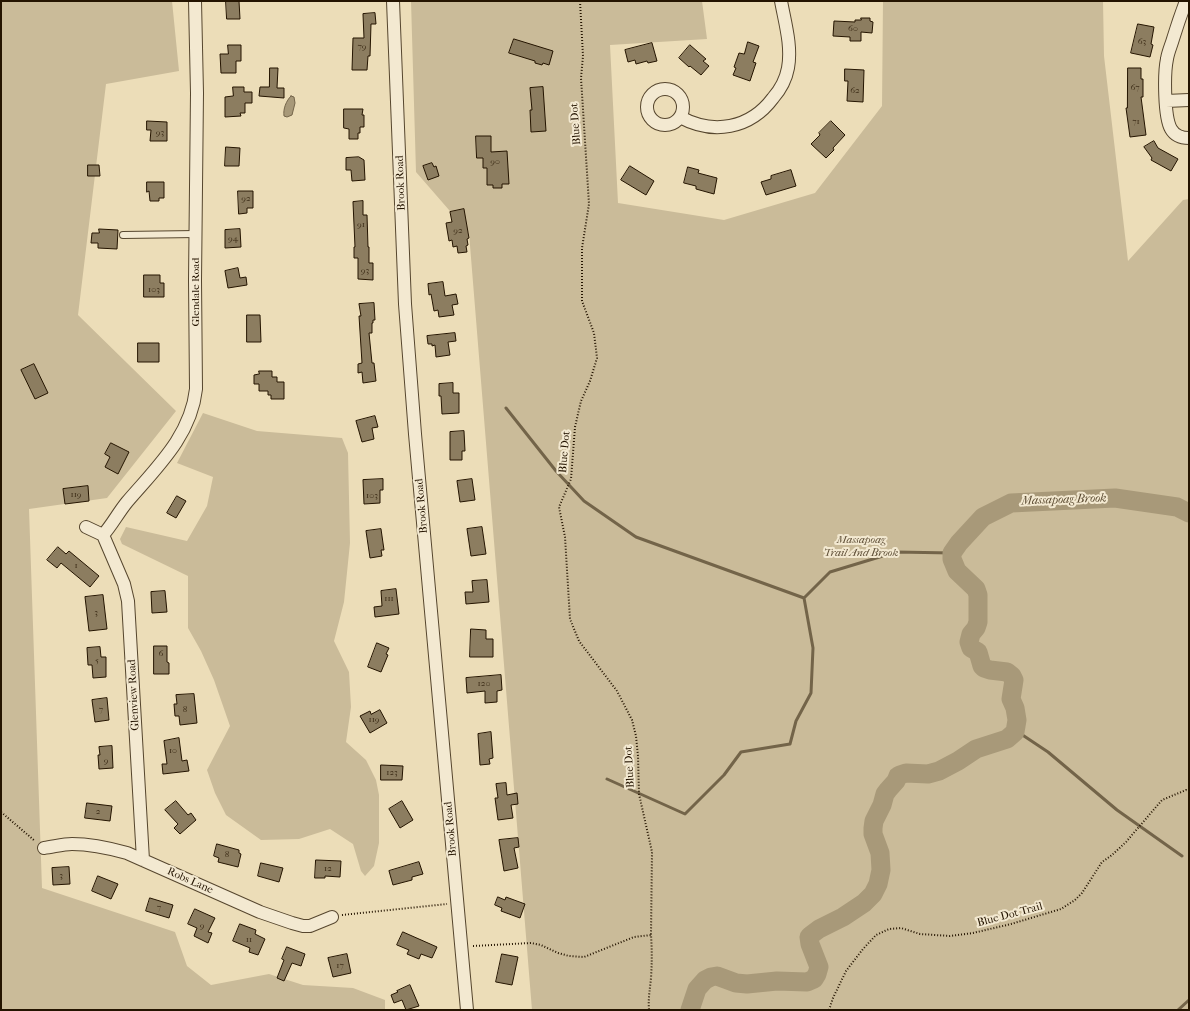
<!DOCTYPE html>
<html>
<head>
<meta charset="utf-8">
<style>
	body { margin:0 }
	#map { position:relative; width:1190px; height:1011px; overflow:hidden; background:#ecddb8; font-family:"IM FELL French Canon",serif }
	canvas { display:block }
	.frame { position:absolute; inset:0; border:2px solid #241400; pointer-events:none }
</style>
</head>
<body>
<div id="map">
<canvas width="1190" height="1011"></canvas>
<div class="frame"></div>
</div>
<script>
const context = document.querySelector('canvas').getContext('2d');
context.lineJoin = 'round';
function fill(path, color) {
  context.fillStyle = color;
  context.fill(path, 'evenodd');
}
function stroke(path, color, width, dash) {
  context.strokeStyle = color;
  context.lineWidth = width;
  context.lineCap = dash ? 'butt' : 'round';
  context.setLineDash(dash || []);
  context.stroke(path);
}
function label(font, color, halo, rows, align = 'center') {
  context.font = font + ' "IM FELL French Canon",serif';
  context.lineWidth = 4;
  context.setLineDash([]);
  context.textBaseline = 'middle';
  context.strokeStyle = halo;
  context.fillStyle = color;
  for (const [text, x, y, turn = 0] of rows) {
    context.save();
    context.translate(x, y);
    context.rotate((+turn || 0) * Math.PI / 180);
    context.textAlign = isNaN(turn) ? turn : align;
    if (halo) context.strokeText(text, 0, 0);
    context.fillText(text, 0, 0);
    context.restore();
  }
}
const green = new Path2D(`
	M1 1H172L179 71 106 84 78 315 176 411 107 498 29 509 42 888 175 932 187 966 211 985 269 974 303 985 353 988 385 1000V1010H1Z
	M411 1H702L707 39 610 45 618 203 724 220 815 193 882 106 883 1H1103L1104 56 1128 261 1183 200 1189 199V1010H532L469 233 416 172Z
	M203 413 257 431 342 438 348 453 350 543 344 602 334 641 349 672 351 707 346 742 366 760 376 780 379 795V843L374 866 365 876 361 871 353 844 330 829 299 839 261 840 226 815 215 793 207 770 230 726 214 680 201 651 188 628V576L122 544 120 539 126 527 187 541 207 506 213 477 177 463Z`);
const water = new Path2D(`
	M291 96 294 97 295 103 292 115 287 117 284 116C283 109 286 101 291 96Z`);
const stream = new Path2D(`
	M506 408 556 471 584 501 636 537 804 598 830 572 896 552 952 553
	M1015 730 1048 752 1117 810 1182 856
	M607 779 685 814 724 775 741 752 790 744 796 721 811 693 813 648 804 598
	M1178 1010 1189 1000`);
const river = new Path2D(`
	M690 1010 697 989 705 980 711 977 717 976 736 983 747 984 777 981 807 982 814 979 817 974 819 967 810 944 809 937 811 935 819 929 843 917 864 903 873 894 878 884 881 870 880 853 873 834V828L874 821 882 805 885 794 888 790 896 781 898 776 900 775 906 773 928 774 939 771 958 761 976 749 1007 739 1015 732 1017 720 1015 708 1011 699 1014 680 1012 676 1007 672 990 670 984 668 982 666 978 652 971 648 969 642 971 634 976 628 978 622V595L976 589 957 571 952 559V553L959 543 983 517 1011 503 1115 498 1177 507 1189 513`);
const building = new Path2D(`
	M226 1H239L240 19H227Z
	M375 13 376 24H371L370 56H368L367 70H352L353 38H364L363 14Z
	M861 18H870V21L873 22 872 33 861 32V41H850V37L833 36 834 21 855 22V20H861Z
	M1138 24 1154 27 1151 44 1153 45 1150 57 1131 53Z
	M514 39 553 51 549 65 543 63 542 65 535 63V61L509 53Z
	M748 42 759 46 753 62 756 63 750 81 733 75 736 68 734 67 739 53 744 54Z
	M652 43 657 61 648 63 647 61 636 64 635 60 628 62 625 50Z
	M228 45H241V61H236V73H221L220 54H228Z
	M690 45 706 59 703 61 709 66 701 75 690 66 689 67 679 58Z
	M270 68H278L277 88H284V98L259 96 260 87H269Z
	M1128 68H1141V79H1143V97H1141L1146 135 1130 137 1126 108H1127Z
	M845 69 864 70 863 102 847 101 848 81H845Z
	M233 87H244V92H252V103H245V113H240L241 116 225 117V97L233 96Z
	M543 87 546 131 531 132 530 110H532L530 88Z
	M344 109H363L362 115H364V127H360V133H358V139H349V129L344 128Z
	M147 121 167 122V141H150L151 130H147Z
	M831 121 845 135 833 148 834 150 826 158 811 144 820 135 819 133Z
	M476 136H491V152L507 151 509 184H502V188H493V185H487V168H483V158H477Z
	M1154 141 1158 148 1178 159 1171 171 1151 160 1152 158 1144 147Z
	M226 147 240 148 239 166H225Z
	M359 157 364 160 365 180 352 181 351 170H346V158Z
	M432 163 434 167 436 166 439 176 428 180 423 166Z
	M88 165H99L100 176H88Z
	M630 166 654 181 646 195 621 180Z
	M688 167 699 170 698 173 717 178 714 194 696 189V186L684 183Z
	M791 170 796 186 766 195 761 182 771 179V176Z
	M147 182H164V198H159V201H150L149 191 147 192Z
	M238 191H253V208H247V213L239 214Z
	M363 201V215H367L368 247H369V263H373V280L358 279V258H354V247H355L353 202Z
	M464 209 469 238 467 239 468 245 466 246 467 252 458 253 457 246 453 247 452 240 449 241 446 223 452 222 450 212Z
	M99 229 118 230 117 249 98 248V243H91L92 233H99Z
	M240 229 241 247 225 248V230Z
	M238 268 240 278 246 277 247 285 228 288 225 271Z
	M144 275H160V283H164V297H144Z
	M443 282 445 296 456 294 458 304 452 305 454 315 439 317 438 310 434 311 431 294 429 295 428 284Z
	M374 303 375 320H373V323H372V333H369L372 363H374L376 381 363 383 362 372 358 373V364L362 363 359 316H361L359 304Z
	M247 315H260L261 342H247Z
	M455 333 456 341 448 342 450 355 436 357 435 345 432 346V344H428L427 336Z
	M138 343H159V362H138Z
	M34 364 48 393 35 399 21 370Z
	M259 371H272V377H277V382H284V399H271V395H268V391H259V384H254V375L259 374Z
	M453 383V393H459V413L442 414 441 396H439V384Z
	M375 416 378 427 372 428 374 439 362 442 356 421Z
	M464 431 465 451H462V460H450V432Z
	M111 443 129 452 118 474 105 467 110 457 105 454Z
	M383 479V490H380V503L364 504 363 480Z
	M472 479 475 500 460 502 457 481Z
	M88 486 89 501 65 504 63 489Z
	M177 496 186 501 176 518 167 513Z
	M482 527 486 554 471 556 467 529Z
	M381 529 384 550H381L382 556 370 558 366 531Z
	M58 547 66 554 69 551 99 576 90 587 61 563 57 568 47 560Z
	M487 580 489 602 466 604 465 592H473L472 581Z
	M396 589 399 614 375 617 374 607 382 606 381 591Z
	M165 591 167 612 152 613 151 592Z
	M103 595 107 629 89 631 85 597Z
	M471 629 486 630V639H493V657H470Z
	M377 643 389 648 386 654 388 655 381 672 368 667Z
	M154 646H167V662L169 663V674H154Z
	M100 647 101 657H106V677L93 678 92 665H88L87 648Z
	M501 675 502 690 497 691V702L485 703V691L467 693 466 678Z
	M194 694 197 723 180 725 179 716H175L174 704H177L176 695Z
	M107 698 109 720 95 722 92 700Z
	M380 710 387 723 370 733 360 716 370 711 371 714Z
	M491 732 493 758 489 759 490 764 480 765 478 734Z
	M179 738 182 761 187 760 189 771 163 774 162 764H167L164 741Z
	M112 746 113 768 99 769 98 755H100L99 747Z
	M381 765 403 766 402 780H381Z
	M506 783 507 795 517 793 518 804 511 805 513 818 498 820 495 798H498L496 784Z
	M176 801 188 815 191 813 196 820 180 834 174 828 178 824 165 810Z
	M402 801 413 820 400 828 389 809Z
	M87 803 112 806 110 821 85 818Z
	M518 838 519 847 514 848 518 868 504 871 499 840Z
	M217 844 239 850V853L241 854 238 867 218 862 219 858 214 856Z
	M316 860 341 861 340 877 325 876V878H315Z
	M419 862 423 874 412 877V880L393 885 389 871Z
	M261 863 283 868 279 882 258 876Z
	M69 867 70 884 53 885 52 868Z
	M98 876 118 884 111 899 92 891Z
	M498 897 505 900 506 897 525 904 520 918 501 911 502 908 495 905Z
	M150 898 173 905 169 918 146 911Z
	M195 909 215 918 208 932 212 933 208 943 194 936 197 928 188 924Z
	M240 924 256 930 255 934 265 939 258 955 249 952 250 948 233 941Z
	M403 932 437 947 432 958 421 954 419 959 407 954 409 950 397 945Z
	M287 947 305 954 301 966 292 963 284 981 277 978 284 960 282 959Z
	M347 954 351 973 333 977 328 958Z
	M502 954 518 957 512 985 496 982Z
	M410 985 419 1006 406 1010 402 1000 394 1003 391 995 398 992 397 991Z`);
const path = new Path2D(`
	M580 1 583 56 581 78 589 204 582 248V301L594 333 597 358 590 381 581 401 575 427 571 479 559 507 565 537 570 619 579 641 617 691 632 720 636 736 638 756 639 794 652 852 651 935
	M1 812 35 841
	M342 915 447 904
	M473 946 531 943 541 945 558 953 569 956 584 957 634 937 651 935C652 949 652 963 651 978 650 989 648 998 649 1010
	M829 1010 833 998 846 971 863 949 876 935 889 929 901 928 920 934 950 936 973 933 1011 924 1061 909 1075 900 1082 893 1102 862 1112 855 1126 842 1162 800 1186 790 1189 791`);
const lane = new Path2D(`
	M123 235 196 234`);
const street = new Path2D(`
	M393 1 405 304 415 434 467 1010
	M1186 1C1181 14 1177 26 1173 39 1171 46 1168 52 1167 59 1164 73 1164 117 1171 129 1175 136 1182 138 1189 138
	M647 107a18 18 0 1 1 36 0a18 18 0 1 1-36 0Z
	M1166 101 1189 100
	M680 117C713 135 750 129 773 98 780 90 786 79 788 68 792 46 785 23 781 1
	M86 527 103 535C112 525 118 513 127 502 156 468 191 436 196 389L195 280 197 93 195 1
	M103 535 124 584 128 601 143 860
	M44 848C53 847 63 844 72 844 91 844 109 848 127 853L260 912 292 923 303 926H310L332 917`);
const numberNames = [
	["60",853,29],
	["63",1142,42],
	["79",362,47],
	["67",1135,88],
	["62",855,91],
	["71",1136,122],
	["93",160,133],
	["90",495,162],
	["92",246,199],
	["91",361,225],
	["92",458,231],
	["94",233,239],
	["93",365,271],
	["103",154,290],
	["119",76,495],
	["103",372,496],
	["1",76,566],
	["111",389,599],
	["3",96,613],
	["6",161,654],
	["5",97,661],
	["120",484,684],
	["7",101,710],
	["8",185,710],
	["119",374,720],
	["10",173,751],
	["9",106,761],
	["123",392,773],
	["2",98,812],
	["8",227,855],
	["12",328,869],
	["3",61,876],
	["7",159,908],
	["9",202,926],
	["11",249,940],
	["17",340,966]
];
const streetNames = [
	["Blue Dot",576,124,-94],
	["Brook Road",401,183,-92],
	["Glendale Road",196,292,-90],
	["Blue Dot",565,452,-85],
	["Brook Road",422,506,-95],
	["Glenview Road",134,695,-93],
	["Blue Dot",630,767,-93],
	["Brook Road",451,829,-95],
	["Robs Lane",190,881,24],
	["Blue Dot Trail",1010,915,-15]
];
const parkNames = [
	["Massapoag",861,540],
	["Trail And Brook",861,553]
];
const waterNames = [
	["Massapoag Brook",1064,500,-2]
];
fill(green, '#cabb99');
fill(water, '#a89979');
stroke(water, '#736449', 1);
stroke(stream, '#736449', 3);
stroke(river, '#a89979', 19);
fill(building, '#8c7d60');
stroke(building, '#241400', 1);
stroke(lane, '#56462e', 8);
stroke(street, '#56462e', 14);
stroke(path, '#241400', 2, [1, 2]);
stroke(lane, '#f3e9d1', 6);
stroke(street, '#f3e9d1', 12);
label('9px', '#3e2e18', null, numberNames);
label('11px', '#241400', '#f3e9d1', streetNames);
label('italic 11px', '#5e4e36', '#f3e9d1', parkNames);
label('italic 12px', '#594930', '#f3e9d1', waterNames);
</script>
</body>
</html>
